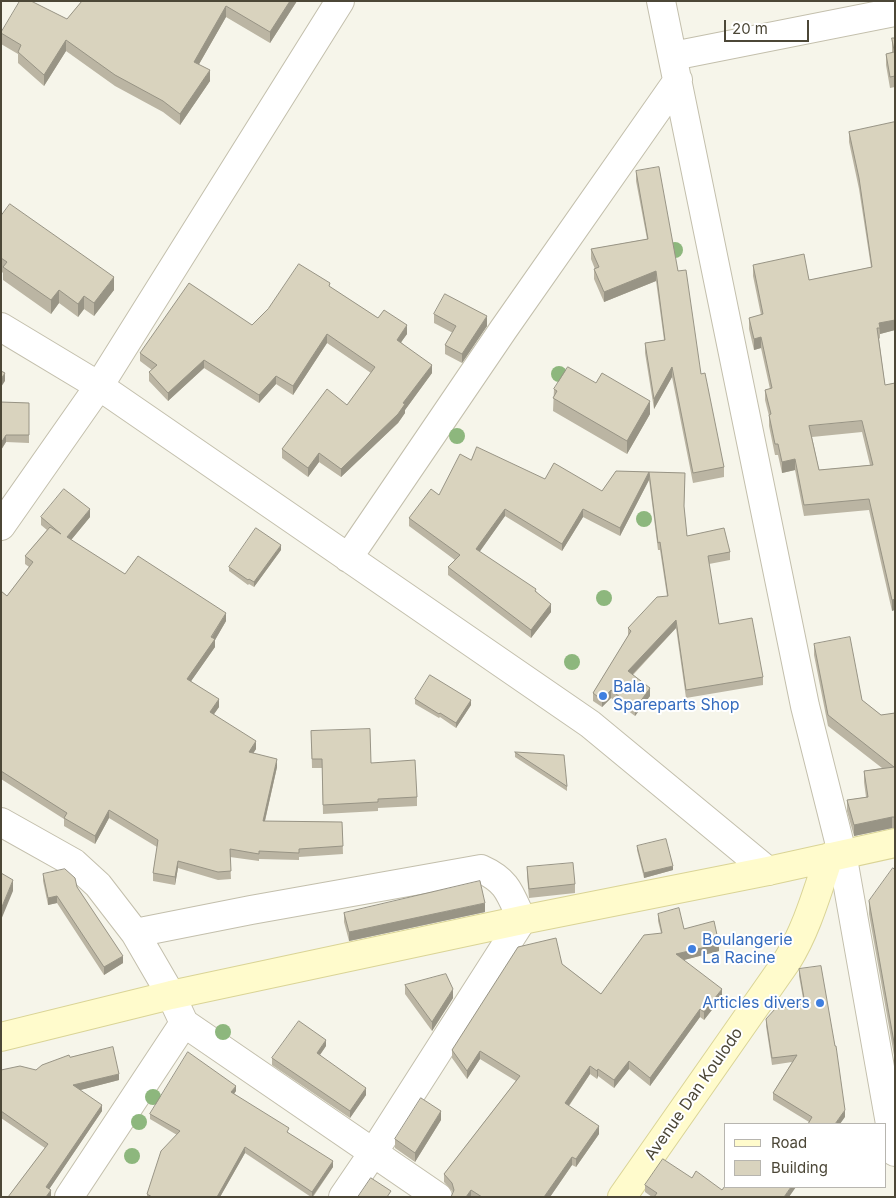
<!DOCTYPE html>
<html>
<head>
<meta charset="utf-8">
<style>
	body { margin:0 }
	#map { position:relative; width:896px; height:1198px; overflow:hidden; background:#f6f5ea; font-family:Inter,sans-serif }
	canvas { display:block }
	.frame { position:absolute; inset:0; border:2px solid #4c4737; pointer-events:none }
	.legend { position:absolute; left:724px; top:1123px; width:162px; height:65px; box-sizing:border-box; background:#fff; border:1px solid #b7b5af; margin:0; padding:6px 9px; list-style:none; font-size:15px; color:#4c4737 }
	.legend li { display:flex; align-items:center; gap:10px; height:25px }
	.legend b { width:25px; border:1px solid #b7b5af }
	.scale { position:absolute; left:724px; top:20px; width:85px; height:22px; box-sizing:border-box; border:2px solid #4c4737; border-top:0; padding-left:6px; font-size:15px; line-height:18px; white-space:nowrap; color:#4c4737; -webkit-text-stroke:4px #fff; paint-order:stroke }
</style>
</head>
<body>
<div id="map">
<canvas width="896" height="1198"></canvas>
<div class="frame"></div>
<ul class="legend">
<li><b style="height:6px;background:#fffbcc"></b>Road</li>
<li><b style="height:14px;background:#d9d3be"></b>Building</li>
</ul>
<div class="scale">20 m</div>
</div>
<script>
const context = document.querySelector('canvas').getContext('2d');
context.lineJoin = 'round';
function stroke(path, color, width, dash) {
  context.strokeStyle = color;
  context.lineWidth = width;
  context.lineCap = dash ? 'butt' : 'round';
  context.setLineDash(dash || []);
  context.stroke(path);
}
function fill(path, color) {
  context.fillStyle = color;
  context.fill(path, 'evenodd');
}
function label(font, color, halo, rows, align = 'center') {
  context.font = font + ' Inter,sans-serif';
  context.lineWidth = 4;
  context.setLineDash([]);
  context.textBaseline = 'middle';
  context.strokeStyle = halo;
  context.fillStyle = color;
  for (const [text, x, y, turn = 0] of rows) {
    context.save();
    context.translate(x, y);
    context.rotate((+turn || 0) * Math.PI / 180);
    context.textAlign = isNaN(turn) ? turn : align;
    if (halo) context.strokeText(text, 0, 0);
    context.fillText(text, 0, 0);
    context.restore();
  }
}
const street = new Path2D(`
	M661 1 805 706 842 853 895 1152
	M673 56 895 12
	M1 327 99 386 590 724 768 871
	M1 526 99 386 340 1
	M348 558 503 330 678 80
	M1 822 74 863 98 885 135 933 171 995 184 1023 69 1197
	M135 933 251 910 481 869C508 881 510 894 522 920L373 1153 343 1197
	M184 1023 438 1197`);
const secondary = new Path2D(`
	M1 1037 171 995 522 920 768 871 895 843
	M622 1197 787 961C807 929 817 892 829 857`);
const trees = [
	[675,250],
	[559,374],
	[457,436],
	[644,519],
	[604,598],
	[572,662],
	[223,1032],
	[153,1097],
	[139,1122],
	[132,1156]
];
const wall = new Path2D(`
	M82 1H297L270 43 226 17 199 64 210 81 180 125 163 112 115 86 66 51 44 86 18 63V54L1 44V33L67 19Z
	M892 38H895V87L890 88 886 65V54L892 53Z
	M895 122V330L880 334V338L879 339 885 385 895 383 892 611 869 510 804 516 795 470 782 473 778 455H775L769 426V416L765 400V390L770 389 761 348 754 350 749 329V318L761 315 753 276V265L809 280 871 267 859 189 849 142V132ZM862 432 870 465 819 470 812 437Z
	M636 171 678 271 701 374 724 467V477L693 483 672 377 654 409 645 353V343L664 340 656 281 604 302 594 279V269H595L591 259V249L647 239 636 181Z
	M1 216 114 290 94 316 84 309 78 317 59 303 51 314 3 280V273L1 271Z
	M330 287 378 318 407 334 401 342 432 373 405 410V413L398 423 341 477 319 462 308 477 282 458V449L347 405 371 373 327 343 293 395 276 384 259 403 204 368 168 401 149 381V372L152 370 140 361V353L252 325Z
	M434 314 487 326 462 363 445 354V345L453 333 434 323Z
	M554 389 650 414 627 454 553 411Z
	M1 402 29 403V443L6 442 1 450Z
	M471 460 545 479 602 491 616 471 685 473 684 507 687 536 730 552V560L709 564 719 624 763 677V685L686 698 676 628 633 675 650 696 635 716 611 698 602 707 593 701V693L628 636V628L667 596 660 550H658L649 480 620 536 583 517 562 551 505 516 479 552 536 591 551 612 531 638 448 575V567L455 560 409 526V518L439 495Z
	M41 517H90L71 540 125 574 226 621 215 640V647L191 681 219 707 213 715 256 749 253 753 277 767 265 821 342 822 343 854 299 857V860L259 859V861L230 857 231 879 218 880 178 868 175 885 153 881V873L157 847 109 818 95 844 64 826V819L1 779V591L7 596 29 567 25 564V556L47 530 41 525Z
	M281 550 254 587 249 584 248 585 229 571V567Z
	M814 644 862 700 881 715 895 713V828H892L854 836 847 811V800L866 797 864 782V771L882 768 828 726 814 655Z
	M415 699 471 705 456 728 440 717 439 718 415 704Z
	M311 731 371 763 417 797V806L378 808V811L323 814 322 768H312Z
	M515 752 567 786V791L515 757Z
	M637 846 673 870 644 878 637 850Z
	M527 867 575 884V893L529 898 527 876Z
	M895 870V1061L869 914V901Z
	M43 874 123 963 104 975 57 903 48 905 43 881Z
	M485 912 349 941 344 922V913Z
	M658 914 719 951 684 960 722 997 704 1020 700 1017 650 1086 629 1069 614 1088 598 1076 597 1079 590 1074 569 1106 599 1134 576 1167 572 1165 550 1197H451L453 1193 452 1191 444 1182V1174L516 1081 480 1059 467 1079 452 1058V1050L562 964 601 994 661 933 658 921Z
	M799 969 845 1117 809 1122 773 1100V1093L792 1062 772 1065 766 1026V1019L804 1004 799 976Z
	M405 985 453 998 432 1031 405 994Z
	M326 1046 320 1055 366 1095 350 1118 272 1065V1058Z
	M70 1057 119 1080 80 1090 102 1111 49 1189 51 1197H8L45 1148 1 1118V1070H36Z
	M236 1091 234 1094 289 1133 333 1167 313 1197H311L245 1153 220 1197H147V1194L177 1135 150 1119V1114Z
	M441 1120 415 1162 395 1148V1139Z
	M692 1178 722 1190 789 1197H652L645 1192V1185Z`);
const shadedWall = new Path2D(`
	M290 1H297L270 43V32Z
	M226 6V17L194 73V62Z
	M66 40V51L44 86V75Z
	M210 70V81L180 125V114Z
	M656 271V281L604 302V292Z
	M114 277V290L94 316V303Z
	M59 290V303L51 314V300Z
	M84 296V309L78 317V304Z
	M487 316V326L462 363V354Z
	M895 320V330L880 334 879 323Z
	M407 325V334L397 348V340Z
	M327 334V343L293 395V386Z
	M761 337V348L754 350V339Z
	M204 360V368L168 401V393Z
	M432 365V373L405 410V413L398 423 341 477V469L403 403Z
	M672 367V377L654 409V399Z
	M5 373V381L1 387V379Z
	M276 376V384L259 403V395Z
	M650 401V414L627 454V441Z
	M6 435V442L1 450V443Z
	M319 453V462L308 477V468Z
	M795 459V470L782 473V462Z
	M649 472V480L620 536V528Z
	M90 509V517L67 545V537Z
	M505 509V516L476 557V549Z
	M583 509V517L562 551V544Z
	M281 545V550L254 587V582Z
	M895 599V610L892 611V600Z
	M551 604V612L531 638V630Z
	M226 613V621L215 640V647L187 687V679Z
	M676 620V628L628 679V671Z
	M650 688V696L635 716V709Z
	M611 690V698L602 707V700Z
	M219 699V707L210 720V712Z
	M471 700V705L456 728V723Z
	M256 741V749L249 760V752Z
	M277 759V767L263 829V821Z
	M109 810V818L95 844V836Z
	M892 817V828L854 836V825Z
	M178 861V868L175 885V877Z
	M673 866V870L644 878V873Z
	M13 880V891L1 920V909Z
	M57 896V903L48 905V898Z
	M485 903V912L349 941V932Z
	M719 944V951L676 962V954Z
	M123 956V963L104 975V967Z
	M453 989V998L432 1031V1022Z
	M722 989V997L704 1020V1012Z
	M700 1009V1017L650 1086V1078Z
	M326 1040V1046L317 1059V1053Z
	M480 1051V1059L467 1079V1071Z
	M629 1061V1069L614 1088V1080Z
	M590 1066V1074L565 1111V1103Z
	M598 1069V1076L597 1079V1071Z
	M119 1074V1080L73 1092V1085Z
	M236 1086V1091L231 1098V1092Z
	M366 1088V1095L350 1118V1111Z
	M102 1105V1111L46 1194V1187Z
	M845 1110V1117L840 1124H835Z
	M441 1111V1120L415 1162V1153Z
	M599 1126V1134L576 1167V1159Z
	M245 1147V1153L220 1197H217Z
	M572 1157V1165L550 1197H544Z
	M333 1161V1167L312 1197V1192Z
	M791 1187H796L789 1197H784Z
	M51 1190V1197H46Z
	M471 1190V1197H466Z`);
const building = new Path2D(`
	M20 1H31L67 19 82 1H290L270 32 226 6 194 62 210 70 180 114 163 101 115 75 66 40 44 75 18 52 21 45 1 33Z
	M892 38H895V76L890 77 886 54 894 52Z
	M895 122V320L879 323 880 328H877L885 385 895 383V599L892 600 869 499 804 505 795 459 782 462 778 444H775L769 415 771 414 765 390 772 388 761 337 754 339 749 318 763 314 753 265 804 254 809 280 872 267 859 178 849 132ZM862 421 873 465 819 470 809 426Z
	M659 167 678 271 686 270 701 374 705 373 724 467 693 473 672 367 654 399 645 343 665 340 656 271 604 292 594 269 599 267 591 249 648 239 636 171Z
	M10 204 114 277 94 303 84 296 78 304 59 290 51 300 3 267 7 262 1 258V216Z
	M299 264 330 283 329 286 378 318 384 310 407 325 397 340 432 365 403 403 405 404 398 414 341 469 319 453 308 468 282 449 327 389 347 405 375 367 327 334 293 386 276 376 259 395 204 360 168 393 149 372 157 365 140 353 189 283 252 325 268 309Z
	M445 294 487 316 462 354 445 345 456 326 434 314Z
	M568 367 596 383 602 373 650 401 627 441 553 398 557 391 554 389Z
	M1 371 5 373 1 379Z
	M1 402 29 403V435H6L1 443Z
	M477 447 545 479 554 463 602 491 616 471 685 473 684 506 687 536 724 528 730 552 708 556 719 624 752 618 763 677 686 690 676 620 628 671 650 688 635 709 611 690 602 700 593 693 631 631 628 628 657 597 668 596 660 542 658 543 649 472 620 528 583 509 562 544 505 509 476 549 536 589 535 591 551 604 531 630 448 567 460 555 409 518 431 489 439 495 460 454 471 460Z
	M64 489 90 509 67 537 125 574 138 556 226 613 211 637 215 639 187 679 219 699 210 712 256 741 249 752 277 759 263 821 342 822 343 846 299 849V853L259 851V854L230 849 231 871 218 872 178 861 175 877 153 873 158 840 109 810 95 836 64 818 67 813 1 771V591L7 596 33 562 25 556 50 527 61 534 41 517Z
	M256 528 281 545 254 582 249 579 248 580 229 567Z
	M850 637 862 700 881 715 895 713V817H892L854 825 847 800 868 797 864 771 894 767 828 715 814 644Z
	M430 675 471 700 456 723 440 713 439 714 415 699Z
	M370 729 371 763 415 760 417 797 378 799V802L323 805 322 759H312L311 731Z
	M515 752 564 755 567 786Z
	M666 839 673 866 644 873 637 846Z
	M573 863 575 884 529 889 527 867Z
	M893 868 895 870V1048L869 901Z
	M65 869 75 878 77 887 123 956 104 967 57 896 48 898 43 874Z
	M1 873 13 880 1 909Z
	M480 881 485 903 349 932 344 913Z
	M679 908 684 929 714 921 719 944 676 954 722 989 704 1012 700 1009 650 1078 629 1061 614 1080 598 1069 597 1071 590 1066 565 1103 599 1126 576 1159 572 1157 544 1197H482L471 1190 466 1197H451L454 1190 452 1183 444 1174 520 1076 480 1051 467 1071 452 1050 518 947 556 938 562 964 601 994 644 935 662 933 658 914Z
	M821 966 835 1046H836L845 1110 835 1124H808L812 1117 773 1093 797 1055 772 1058 766 1019 775 1009 805 1004 799 969Z
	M446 974 453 989 432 1022 405 985Z
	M299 1021 326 1040 317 1053 366 1088 350 1111 272 1058Z
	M113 1047 119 1074 73 1085 102 1105 46 1187 51 1190 46 1197H8L48 1144 1 1111V1070L20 1066 36 1070 42 1065 69 1055 70 1057Z
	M188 1052 236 1086 231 1092 289 1128 287 1132 333 1161 312 1192 245 1147 217 1197H152L147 1194 161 1151 180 1131 150 1114Z
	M421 1098 441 1111 415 1153 395 1139Z
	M663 1159 692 1178 696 1171 722 1190 725 1186V1187H791L784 1197H654L657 1193 645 1185Z
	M371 1178 391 1191 387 1197H358Z`);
const markers = [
	[603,696,5,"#3f7fe0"],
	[692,949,5,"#3f7fe0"],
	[820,1003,5,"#3f7fe0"]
];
const shopNames = [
	["Bala",613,687],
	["Spareparts Shop",613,705],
	["Boulangerie",702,940],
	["La Racine",702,958],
	["Articles divers",810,1003,"right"]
];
const streetNames = [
	["Avenue Dan Koulodo",694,1094,-55]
];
stroke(street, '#c3bfac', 30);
stroke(secondary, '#dad496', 30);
stroke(street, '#fff', 28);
stroke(secondary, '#fffbcc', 28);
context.fillStyle = '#8db77d';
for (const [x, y] of trees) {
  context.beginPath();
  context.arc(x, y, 8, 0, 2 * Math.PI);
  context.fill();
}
fill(wall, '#bbb5a3');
fill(shadedWall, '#989485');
fill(building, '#d9d3be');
stroke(building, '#989485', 1);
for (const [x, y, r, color] of markers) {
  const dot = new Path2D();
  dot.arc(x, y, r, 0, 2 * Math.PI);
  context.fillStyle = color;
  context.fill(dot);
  stroke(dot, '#fff', 2);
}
label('16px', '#366cbe', '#fff', shopNames, 'left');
label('16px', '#4c4737', '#fff', streetNames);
</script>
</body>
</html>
